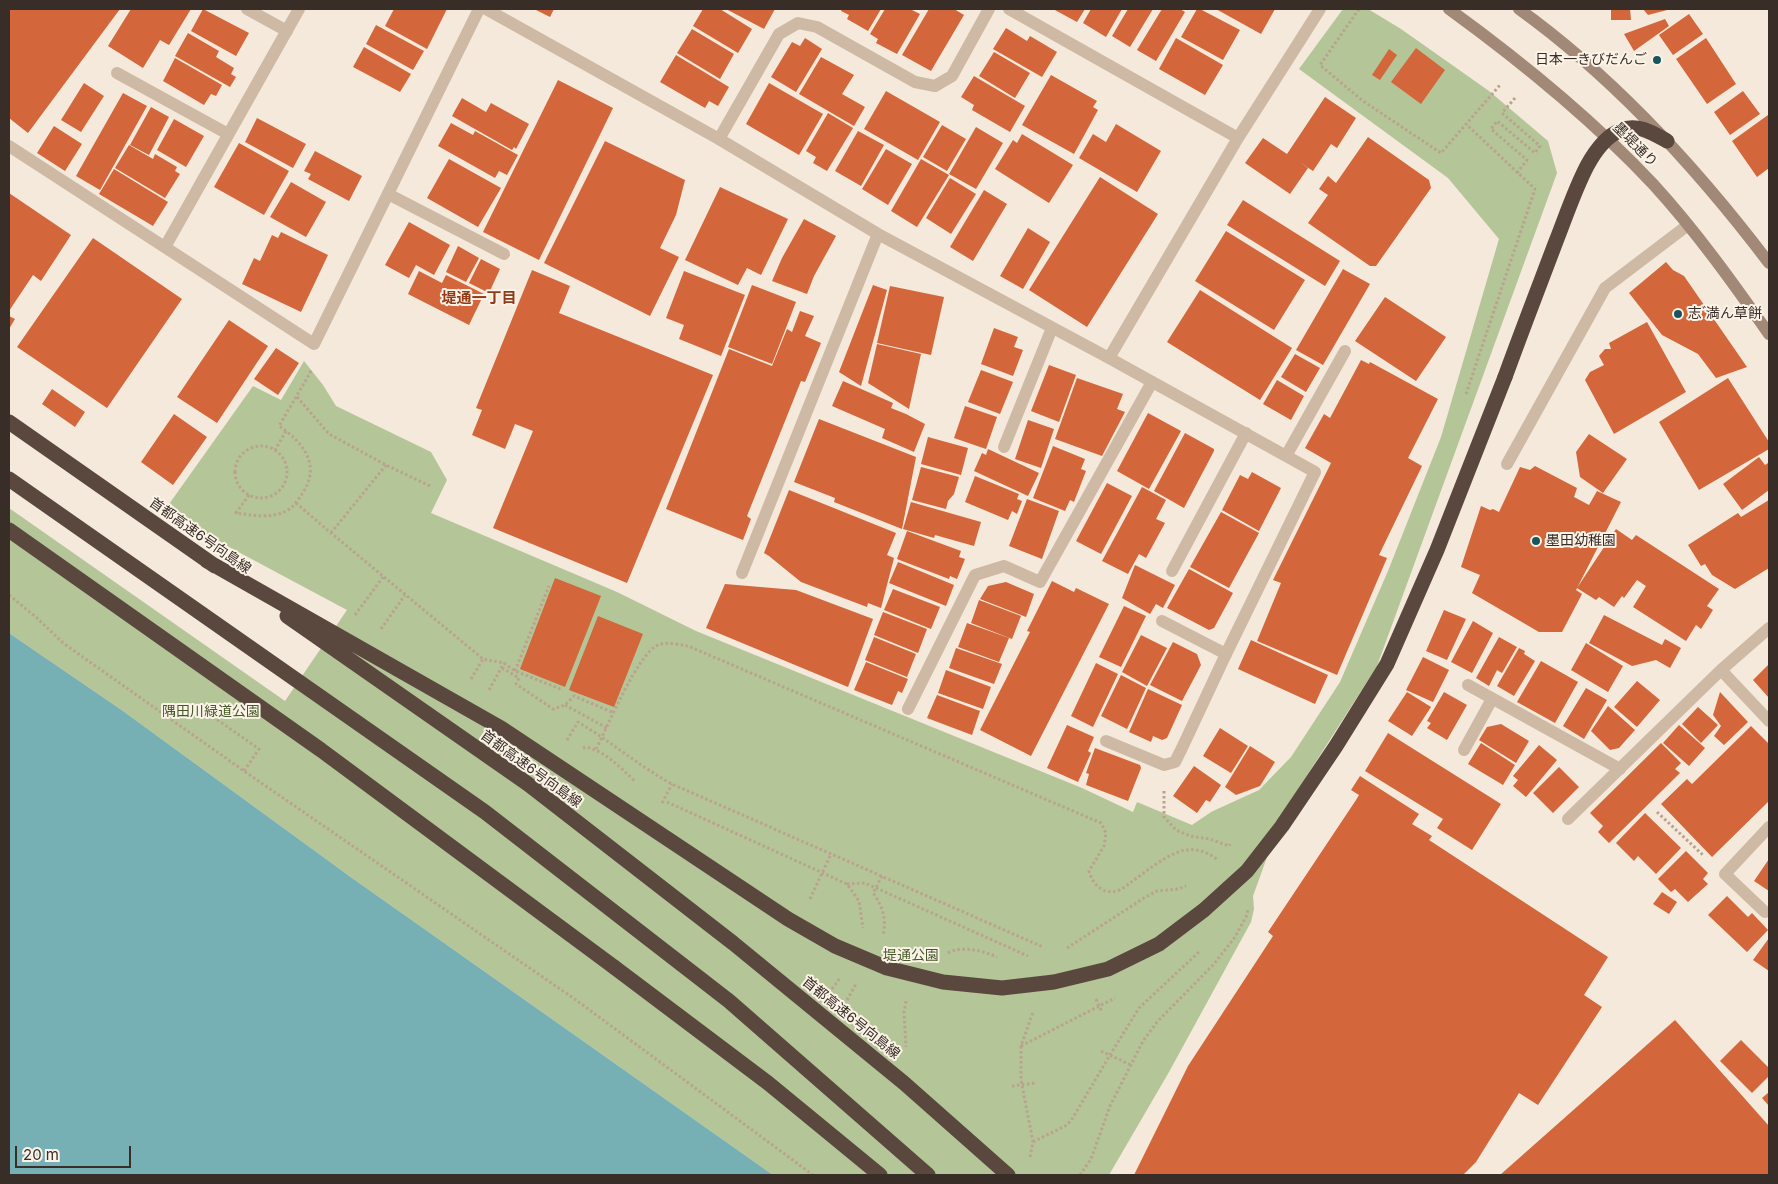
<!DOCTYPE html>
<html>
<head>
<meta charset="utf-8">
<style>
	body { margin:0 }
	#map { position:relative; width:1778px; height:1184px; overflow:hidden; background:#f4e9da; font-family:Inter,sans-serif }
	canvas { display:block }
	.frame { position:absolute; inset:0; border:10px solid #382d27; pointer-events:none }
	.scale { position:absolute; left:15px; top:1146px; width:116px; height:22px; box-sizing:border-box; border:2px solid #382d27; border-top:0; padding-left:6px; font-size:15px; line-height:18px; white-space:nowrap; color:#382d27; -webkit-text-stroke:4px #fbf3e7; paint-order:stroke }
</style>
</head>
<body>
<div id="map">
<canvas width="1778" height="1184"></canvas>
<div class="frame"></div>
<div class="scale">20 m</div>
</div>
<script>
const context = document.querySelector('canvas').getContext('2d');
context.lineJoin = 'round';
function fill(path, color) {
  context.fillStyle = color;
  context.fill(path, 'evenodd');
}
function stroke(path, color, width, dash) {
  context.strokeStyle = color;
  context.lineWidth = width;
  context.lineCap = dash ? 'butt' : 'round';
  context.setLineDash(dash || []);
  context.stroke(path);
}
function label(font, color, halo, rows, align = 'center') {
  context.font = font + ' Inter,"Noto Sans JP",sans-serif';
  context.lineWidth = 4;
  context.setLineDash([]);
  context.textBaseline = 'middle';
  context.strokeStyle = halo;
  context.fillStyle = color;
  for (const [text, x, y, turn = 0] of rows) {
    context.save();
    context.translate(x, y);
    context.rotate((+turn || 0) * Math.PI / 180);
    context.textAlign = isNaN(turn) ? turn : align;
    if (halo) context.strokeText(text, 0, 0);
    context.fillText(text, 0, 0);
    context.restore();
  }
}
const green = new Path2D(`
	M1343 9H1368L1401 29 1489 91 1548 141 1557 173 1377 666 1283 813 1253 896 1254 909 1251 922 1169 1072 1109 1175H773L352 878 123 711 9 633V508L285 701 347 610 216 540 167 507 253 386 281 400 304 361 323 385 336 406 431 452 447 480 431 513 617 592 696 631 1082 788 1133 812 1137 802 1192 825 1211 812 1259 790 1291 757 1340 682 1388 571 1441 437 1499 239 1448 178 1299 69Z`);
const water = new Path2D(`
	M9 633 123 711 352 878 773 1175H9Z`);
const building = new Path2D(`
	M9 9H120L28 133 9 118Z
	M131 9H191L169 45 160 40 143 68 108 46Z
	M203 9 249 33 236 56 191 31Z
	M394 9H447L427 49 385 26Z
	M534 9H554L550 17Z
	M703 9H720L752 29 738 53 693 26Z
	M726 9H775L764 29Z
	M842 9H881L868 31 847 19 849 15 841 11Z
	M885 9H910L920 14 897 54 876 43 878 39 870 34Z
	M929 9H954L964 15 931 71 902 55Z
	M1053 9H1085L1077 22Z
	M1091 9H1122L1106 37 1083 23Z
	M1128 9H1153L1130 47 1112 36Z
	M1162 9H1180L1185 12 1156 61 1137 50Z
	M1197 9H1200L1240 30 1223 60 1181 37Z
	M1216 9H1275L1261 34Z
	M1611 9H1630L1631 20H1611Z
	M1643 9H1671L1648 15Z
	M1689 14 1703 34 1673 55 1659 35Z
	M1665 19 1669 26 1634 51 1624 34Z
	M376 25 424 51 413 70 366 44Z
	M1006 28 1027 41 1030 36 1057 52 1042 77 993 49Z
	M692 29 734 54 720 79 677 53Z
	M188 33 219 51 216 57 234 68 231 74 236 77 230 87 175 56Z
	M805 38 822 49 796 92 771 77 792 42 800 46Z
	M1176 38 1223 65 1205 95 1159 69Z
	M1706 38 1736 84 1707 104 1676 59Z
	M364 47 411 74 400 92 353 67Z
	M1416 48 1445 70 1421 104 1391 82Z
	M1389 49 1397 55 1380 80 1372 75Z
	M994 52 1030 73 1015 98 979 76Z
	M676 55 729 87 718 106 709 101 705 108 660 82Z
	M821 57 854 75 842 94 865 107 854 126 799 94Z
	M175 58 222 85 216 96 211 94 204 105 163 81Z
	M1051 75 1097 101 1093 107 1098 110 1074 154 1022 125Z
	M974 76 1025 106 1010 132 972 110 974 105 961 97Z
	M558 80 613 108 539 260 483 232Z
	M84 83 104 96 81 132 61 120Z
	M769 83 823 114 799 155 746 124Z
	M886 91 940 122 918 160 864 129Z
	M1743 91 1760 114 1730 135 1714 112Z
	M123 93 147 106 100 190 76 176Z
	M1325 97 1356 118 1337 148 1331 144 1313 171 1298 161 1308 168 1290 194 1245 163 1263 138 1287 154Z
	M462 98 486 112 491 103 529 124 516 149 514 147 512 150 452 116Z
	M151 107 169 117 149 155 130 145Z
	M828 113 853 128 827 171 813 163 816 157 806 151Z
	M1768 115 1769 118V168L1757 177 1732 141Z
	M257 118 306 144 293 168 245 142Z
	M174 119 204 136 186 167 157 150Z
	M451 123 473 135 475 131 518 155 507 175 499 171 495 178 438 146Z
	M1116 124 1161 151 1137 192 1079 158 1093 134 1106 142Z
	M942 125 966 139 947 171 923 157Z
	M54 126 82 144 65 171 37 153Z
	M976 127 1003 143 976 189 949 174Z
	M858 131 884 145 861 186 835 171Z
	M1022 134 1073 165 1049 203 995 169 1013 140 1017 143Z
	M1368 137 1429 180 1431 188 1376 266H1370L1308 223 1328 195 1319 189 1328 176 1336 183Z
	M605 141 685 180 676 215 660 248 679 257 650 316 544 263Z
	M239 143 289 171 264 215 214 187Z
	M129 145 153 159 155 154 177 167 175 171 180 174 165 198 115 168Z
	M886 149 912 164 888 205 862 189Z
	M315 151 362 176 349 201 308 179 311 174 304 171Z
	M449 159 501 188 478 227 427 198Z
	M921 159 949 175 917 227 891 211Z
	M114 169 168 202 153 226 99 194Z
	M1100 177 1158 214 1087 327 1029 290Z
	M950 178 976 194 951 234 926 218Z
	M291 182 326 202 306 237 270 217Z
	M720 187 788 219 761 275 747 268 738 285 685 260Z
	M984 190 1007 204 973 261 950 247Z
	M9 193 71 235 41 281 33 275 9 311Z
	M1243 200 1340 261 1325 286 1227 225Z
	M804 219 836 236 814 276 807 294 772 281 782 258Z
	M409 222 450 245 434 275 416 265 409 278 385 265Z
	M1028 228 1050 242 1023 289 1000 276Z
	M1226 231 1305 280 1274 330 1195 281Z
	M281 232 328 255 301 312 242 284 254 258 260 261 272 235 278 238Z
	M93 238 182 299 107 408 17 347Z
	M458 246 479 258 466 282 446 272Z
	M481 259 500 269 489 293 469 283Z
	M1666 262 1673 270 1684 276 1747 367 1716 378 1698 354 1662 335 1629 293Z
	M1343 269 1370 284 1323 365 1296 350Z
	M532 270 570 286 559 313 713 375 627 583 493 528 533 431 515 424 505 449 472 435 482 410 476 408Z
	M419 271 442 283 446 275 484 294 469 325 408 294Z
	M684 271 745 295 721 356 679 339 684 325 666 318Z
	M752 285 796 302 772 364 728 347Z
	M873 285 887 290 861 386 839 372Z
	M890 286 944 297 931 355 877 343Z
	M1200 290 1292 348 1260 400 1167 342Z
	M1385 297 1446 337 1416 381 1355 341Z
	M800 311 814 316 805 336 821 343 805 382 801 381 747 516 751 519 743 540 666 509 729 349 772 366 787 329 792 332Z
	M9 316 15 319 9 329Z
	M229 320 268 346 217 423 177 397Z
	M1647 322 1686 392 1614 434 1585 380 1590 372 1604 365 1599 356 1605 349H1611L1609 343Z
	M994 328 1018 337 1014 347 1023 350 1013 376 981 364Z
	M877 344 921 354 909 409 868 383Z
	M276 348 299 363 278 395 254 379Z
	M1295 354 1320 368 1306 392 1281 377Z
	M1361 360 1369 364 1370 362 1438 399 1408 458 1422 466 1379 555 1387 558 1337 675 1257 641 1281 583 1273 580 1331 463 1305 448 1324 414 1330 418Z
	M1049 365 1076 375 1059 422 1031 411Z
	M981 370 1013 382 1000 414 968 402Z
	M1077 378 1123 394 1117 409 1125 412 1102 456 1055 439Z
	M1728 378 1769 442V449L1699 490 1659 422Z
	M1277 380 1304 396 1291 420 1263 404Z
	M843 381 893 403 891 408 906 414 925 424 914 452 882 438 885 429 832 406Z
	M52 389 85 412 75 427 42 404Z
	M965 406 997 417 986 449 954 438Z
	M1148 413 1181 431 1149 489 1117 471Z
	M174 414 207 437 173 485 141 462Z
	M819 419 916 457 902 529 834 502 835 498 794 482Z
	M1028 420 1054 429 1041 468 1015 459Z
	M1185 433 1214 449V451L1184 508 1154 491Z
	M1589 434 1627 459 1603 493 1580 477 1576 452Z
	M928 437 968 448 961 475 921 464Z
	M1053 446 1085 459 1081 469 1086 471 1074 502 1070 500 1065 511 1033 498Z
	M988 449 1039 473 1028 496 974 471 982 453 986 455Z
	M1759 457 1765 465 1768 463 1769 465V490L1742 510 1723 484Z
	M1535 466 1577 488 1574 497 1589 505 1597 491 1621 502 1575 592 1576 590 1582 594 1562 632H1539L1472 593 1480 575 1461 567 1481 506 1490 510 1493 509 1499 512 1520 467 1530 470Z
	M921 467 959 477 954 494 948 501 946 509 912 500Z
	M1252 472 1281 488 1259 531 1222 510 1240 475 1248 479Z
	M975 476 1019 494 1017 499 1022 501 1017 514 1012 511 1008 520 965 502Z
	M1107 483 1132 496 1101 554 1076 541Z
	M1142 487 1166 500 1156 519 1165 523 1146 558 1139 554 1128 574 1102 561Z
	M789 490 896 533 887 555 894 558 881 608 868 603 867 607 801 582 769 556 764 553Z
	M1027 499 1059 511 1042 559 1009 546Z
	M1769 500V568L1735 589 1712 575 1705 564 1701 566 1688 545 1738 513 1741 517Z
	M911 502 981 522 974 546 935 535 934 538 903 529Z
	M1221 512 1259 533 1229 588 1190 567Z
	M1616 529 1632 540 1636 535 1719 589 1707 606 1713 610 1701 629 1696 625 1686 641 1633 607 1646 586 1637 580 1624 598 1622 596 1614 607 1599 597 1596 600 1577 588Z
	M907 531 961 551 959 557 965 559 957 579 950 576 949 579 897 559Z
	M898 562 954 585 946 606 889 583Z
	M1135 565 1175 585 1163 608 1156 604 1150 614 1122 598Z
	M1189 569 1233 593 1214 628 1209 630 1167 608Z
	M555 578 601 596 565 687 520 669Z
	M1052 581 1074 592 1076 588 1109 604 1031 756 980 730 1030 632 1027 631Z
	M1006 582 1034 594 1026 617 980 599 988 586Z
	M725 584 796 590 873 619 848 687 706 628Z
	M893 589 940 607 931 629 884 610Z
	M979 600 1021 616 1012 639 971 623Z
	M1124 606 1146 616 1121 667 1099 657Z
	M1444 610 1466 619 1447 660 1426 651Z
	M883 612 927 629 918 653 874 635Z
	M1604 615 1662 645 1665 639 1681 648 1670 668 1656 660 1632 666 1589 643Z
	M598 616 643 634 614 707 569 690Z
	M1473 621 1493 633 1472 673 1451 662Z
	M967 623 1009 638 999 662 958 647Z
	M1141 635 1167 648 1147 686 1122 672Z
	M874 637 916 654 907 677 865 660Z
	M1499 637 1517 647 1502 673 1497 670 1489 686 1476 678Z
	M1251 640 1328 675 1315 704 1238 669Z
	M1173 642 1197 654 1201 665 1182 701 1150 685Z
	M1586 643 1623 666 1608 692 1571 670Z
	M956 648 1002 664 994 684 949 668Z
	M1519 648 1525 651 1524 654 1535 661 1514 696 1497 686Z
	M1423 657 1449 670 1433 702 1406 690Z
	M1541 661 1578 682 1555 723 1517 702Z
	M866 662 908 679 902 693 898 691 892 705 854 690Z
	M1096 663 1118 674 1093 727 1071 716Z
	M1769 664V698L1753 680Z
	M946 670 991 687 983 709 938 693Z
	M1121 675 1146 688 1127 729 1101 716Z
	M1637 681 1660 700 1637 727 1614 707Z
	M1586 688 1607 700 1584 739 1563 726Z
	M1148 689 1182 705 1167 738 1162 740 1153 736 1151 742 1129 732Z
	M1407 692 1431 707 1412 736 1388 721Z
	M1444 692 1467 705 1447 740 1427 728 1431 723 1427 721Z
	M1720 692 1748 722 1724 745 1714 736 1721 726 1713 715Z
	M937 695 980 711 972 735 927 718Z
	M1608 706 1635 730 1619 748 1610 750 1591 731Z
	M1698 707 1718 725 1701 743 1682 724Z
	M1501 724 1529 741 1516 763 1479 740 1487 727Z
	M1067 725 1094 737 1088 751 1091 753 1078 782 1047 768Z
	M1679 725 1705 748 1689 766 1663 743Z
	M1751 726 1769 744V801L1712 857 1661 804 1687 779 1692 784Z
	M1220 728 1248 746 1231 773 1203 756Z
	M1388 733 1501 804 1472 850 1437 828 1443 819 1365 771Z
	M1481 743 1515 765 1503 785 1468 764Z
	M1661 743 1681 763 1675 769 1680 773 1609 843 1598 832 1603 826 1590 813Z
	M1539 745 1557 760 1526 797 1513 786 1518 780 1513 776Z
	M1250 746 1275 762 1260 786 1236 795 1225 787Z
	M1095 748 1140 765 1141 768 1128 801 1086 785 1089 774 1086 773Z
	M1194 766 1221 785 1210 802 1206 800 1197 813 1173 796Z
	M1559 767 1579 787 1553 813 1533 793Z
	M1360 776 1419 814 1412 824 1432 836 1429 840 1608 957 1584 995 1602 1007 1538 1105 1519 1093 1476 1162 1463 1175H1134L1188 1066 1273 936 1268 932 1356 800 1359 795 1351 790Z
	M1645 813 1681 848 1656 874 1638 856 1634 861 1616 843Z
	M1686 851 1708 873 1703 879 1708 884 1688 902 1675 889 1671 892 1658 879Z
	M1769 859V891L1754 881Z
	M1662 892 1677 902 1669 914 1653 904Z
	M1727 896 1748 917 1752 913 1768 930 1747 952 1708 915Z
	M1769 938V971L1753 960Z
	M1675 1020 1769 1126V1175H1500Z
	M1741 1040 1769 1068V1076L1752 1093 1720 1061Z
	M1769 1092V1106L1762 1098Z`);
const path = new Path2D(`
	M1359 9 1320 65 1363 101 1441 153 1500 85
	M1515 98 1502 113 1540 146 1535 153 1497 121 1491 129 1527 160 1517 173
	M1466 394 1535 189 1466 124
	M297 397 329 434 386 465 430 486
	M286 431 279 426 310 373 311 370
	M235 472a26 26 0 1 1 52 0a26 26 0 1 1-52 0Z
	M249 495 236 513C252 515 271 519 286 511 293 508 298 500 302 494 319 469 308 448 286 431L275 450
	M296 503 331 533 483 659 504 663 515 671 563 690
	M331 533 386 465
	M9 595 37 618 63 643 244 771 576 1000 813 1175
	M355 615 383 577
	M381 629 405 595
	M502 668 519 678 516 684 553 709 565 705 574 696 614 713
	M515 671 549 586
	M471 679 483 659
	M489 690 504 663
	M206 704 202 709 259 749 244 771
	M565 705 607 728
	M567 740 578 722C610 741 639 766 672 784L1043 947
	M583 748 586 747C607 752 619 767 635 781
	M596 749C607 728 638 653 658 645 667 641 679 645 688 646L1101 823 1106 833 1104 846 1089 871C1092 883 1102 895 1117 891 1121 890 1126 886 1130 883 1144 873 1169 852 1186 850 1198 848 1209 853 1218 860
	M1164 791V817L1176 830 1190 836 1210 839 1229 846 1230 844
	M667 802 847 884 859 901 863 928
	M662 803 672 784
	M1657 812 1704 856
	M882 876 873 893C882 905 887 919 883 935
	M847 884 865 883 1028 956
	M810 899 831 854
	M1067 948 1144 898 1157 891 1178 889 1186 886
	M948 953C961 945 984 951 997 957
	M832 989 840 978
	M1096 999 1102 1012
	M847 1000 856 984
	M906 1001 904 1012 906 1047
	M1021 1046 1115 998
	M1101 1051 1131 1065
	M1012 1086 1035 1083
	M1033 1142 1067 1125 1072 1119 1110 1055 1139 1008 1200 951
	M1030 1157 1033 1142 1021 1080V1046L1033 1012
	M1080 1175 1091 1159 1110 1106 1143 1041 1157 1022 1214 964 1235 937 1247 915 1248 909`);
const service = new Path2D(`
	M247 9 287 31
	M117 73 228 134
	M388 194 504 254
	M1004 447 1052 328
	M1172 571 1246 433
	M908 709 975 575 1004 566 1040 582 1152 382
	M1106 741 1164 765 1175 762 1182 748 1226 654 1162 621`);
const minor = new Path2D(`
	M486 9 719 139 878 234 1109 358 1315 472 1226 654
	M1009 9 1238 138
	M719 139 779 34 798 23 817 27 915 82 935 86 952 76 989 9
	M9 146 314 344 479 9
	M165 247 299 9
	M1109 358 1238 138 1320 9
	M1286 456 1345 351
	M1507 464 1605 288 1688 225
	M742 573 878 234
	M1721 670 1769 721
	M1468 685 1620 769
	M1464 750 1492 699
	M1568 819 1721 670 1769 628
	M1765 912 1725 874 1769 827`);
const secondary = new Path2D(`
	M1449 9C1522 62 1591 118 1653 184 1696 231 1733 283 1769 334
	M1519 9C1616 79 1697 168 1769 263`);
const motorway = new Path2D(`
	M1505 377C1521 333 1538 289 1555 244 1565 219 1574 191 1587 166 1594 153 1606 136 1621 130 1637 123 1653 133 1667 141
	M614 967 768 1083 880 1175`);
const motorwayBridge = new Path2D(`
	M9 422 215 566
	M9 479 485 812 729 1001 928 1175
	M9 530 321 750 614 967
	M207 561 501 728 788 919 835 946 887 968 943 982 1002 988 1054 982 1108 969 1159 944 1204 910 1247 871 1282 826 1336 746 1387 664 1437 550 1505 377
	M287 616 528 784 733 943 904 1083 1008 1175`);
const markers = [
	[1657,60,5,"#18565e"],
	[1678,314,5,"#18565e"],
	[1536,541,5,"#18565e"]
];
const poiNames = [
	["日本一きびだんご",1647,60,"right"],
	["志 ゙満ん草餅",1688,314],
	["墨田幼稚園",1546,541]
];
const streetNames = [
	["墨堤通り",1635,145,45],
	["首都高速6号向島線",200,536,35],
	["首都高速6号向島線",531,769,36],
	["首都高速6号向島線",851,1018,39]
];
const parkNames = [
	["隅田川緑道公園",211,712],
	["堤通公園",911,956]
];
const neighbourhoodNames = [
	["堤通一丁目",479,298]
];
fill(green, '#b4c598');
fill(water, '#76afb4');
fill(building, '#d3663a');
stroke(path, '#baa38e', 3, [2.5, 2.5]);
stroke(service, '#ceb9a4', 12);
stroke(minor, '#ceb9a4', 12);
stroke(secondary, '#a28876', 12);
stroke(motorway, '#5a473d', 15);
stroke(motorwayBridge, '#5a473d', 15);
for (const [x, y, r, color] of markers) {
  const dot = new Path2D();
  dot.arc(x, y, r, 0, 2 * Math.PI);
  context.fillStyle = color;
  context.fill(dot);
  stroke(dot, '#fbf3e7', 2);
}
label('14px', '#382d27', '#fbf3e7', poiNames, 'left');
label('14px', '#382d27', '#fbf3e7', streetNames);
label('14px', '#455928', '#fbf3e7', parkNames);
label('bold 15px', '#903a17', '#fbf3e7', neighbourhoodNames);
</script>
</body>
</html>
